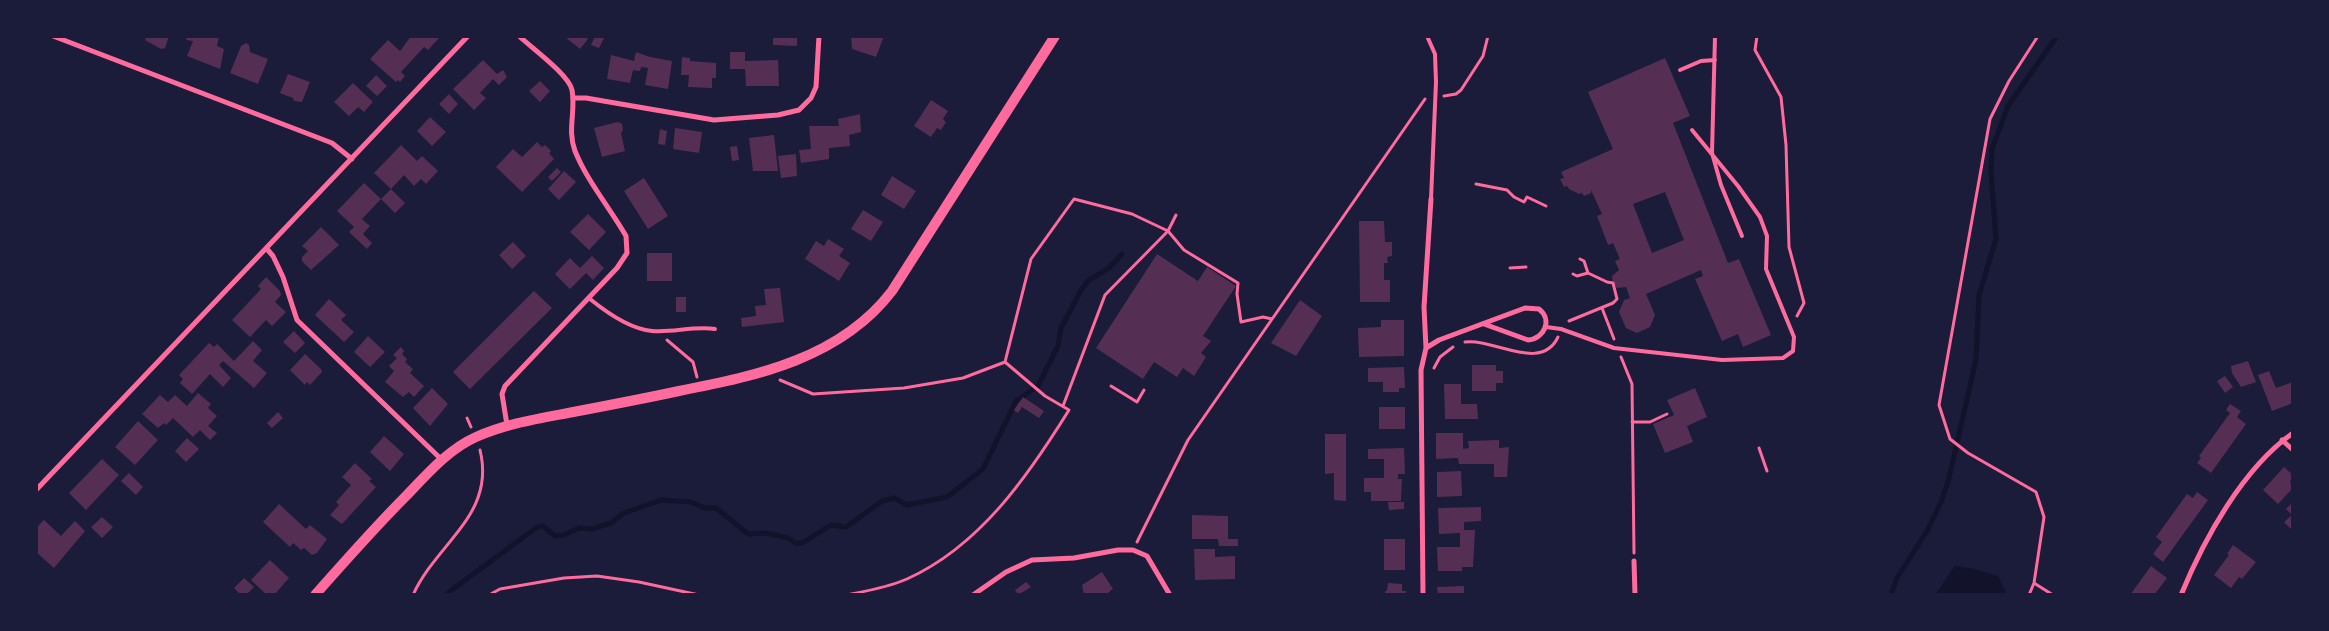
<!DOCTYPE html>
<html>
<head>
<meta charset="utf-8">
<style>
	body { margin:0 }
	#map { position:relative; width:2329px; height:631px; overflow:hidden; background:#1b1b3a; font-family:"PT Sans",sans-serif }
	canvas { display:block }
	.frame { position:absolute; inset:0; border:38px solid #1b1b3a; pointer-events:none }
</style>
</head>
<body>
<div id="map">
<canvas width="2329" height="631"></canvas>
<div class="frame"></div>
</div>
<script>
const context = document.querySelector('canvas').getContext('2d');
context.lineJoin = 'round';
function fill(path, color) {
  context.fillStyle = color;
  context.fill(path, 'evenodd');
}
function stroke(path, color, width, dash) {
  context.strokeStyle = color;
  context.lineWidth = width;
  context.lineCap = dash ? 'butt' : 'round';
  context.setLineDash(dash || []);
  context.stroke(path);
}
const water = new Path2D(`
	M1955 566 1975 569 1998 576 2006 592 2005 595H1935Z`);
const stream = new Path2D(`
	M445 595 537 527 543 526 555 536 564 535 579 528 592 529 611 523 624 513 661 500 691 502 705 508H716L748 534 766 533 788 538 796 543H802L831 525 846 527 882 501 894 498 907 505 947 497 983 469 1016 401 1038 386 1058 346 1061 328 1081 290 1089 280 1109 268 1122 254
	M1891 595 1897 578 1927 531 1941 502 1948 482 1976 360 1979 295 1996 239 1991 171 1992 149 2008 106 2057 36`);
const building = new Path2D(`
	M147 36H169L165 48 161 49 145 40Z
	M187 36H219L217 46 224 49 220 69 187 56 193 41 186 40Z
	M411 36 440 37 428 50 424 47 401 72 405 76 400 82 398 80 396 82 370 59 388 40 400 51Z
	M564 36H585L588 39 580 49Z
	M595 36H605L599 48 591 45Z
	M773 36H797V46L773 45Z
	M851 36H884L876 57 852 49Z
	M246 43 249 45 250 52 268 59 258 84 230 73 241 46Z
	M636 52 650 57 672 61 668 89 645 85 648 68 641 67 640 71 633 70 630 83 607 79 611 55 634 61Z
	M730 52H745V61L778 60 779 86H746L745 69H730Z
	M682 57 690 58V61L716 63V78H712V88L688 87 689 75H681Z
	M1665 58 1690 116 1673 123 1728 263 1739 259 1771 335 1743 347 1738 334 1722 341 1695 279 1703 276 1701 270 1646 294 1655 315 1650 327 1637 333 1626 328 1619 312 1624 300 1630 298 1626 287 1617 288 1613 283 1612 276 1619 270 1615 261 1620 259 1613 243 1608 245 1597 216 1602 214 1591 190V193L1584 196 1582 193 1579 194 1569 189 1567 186 1564 187 1560 179 1564 178 1561 172 1613 149 1588 92ZM1665 192 1684 240 1652 253 1633 204Z
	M483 60 497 74 503 70 507 77 499 85 493 79 480 93 486 98 474 110 453 89Z
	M288 74 310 82 302 102 294 101 293 98 280 93Z
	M376 75 387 86 377 96 366 86Z
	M540 81 550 91 540 102 529 91Z
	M353 83 373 102 364 112 358 107 349 116 334 102Z
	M449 94 458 104 449 114 439 104Z
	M931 100 948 111 943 119 946 122 941 130 937 128 931 137 914 126Z
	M860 114 861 132 849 135 850 146 829 148V159L801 163 799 150 811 149 809 126H839L838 119Z
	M430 117 446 132 432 146 417 131Z
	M618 122 622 124 623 130 621 133 625 151 602 157 594 128Z
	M675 128 702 132 699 153 673 149Z
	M660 129 667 131 665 145 658 144Z
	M774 135 778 171H753L749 138Z
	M537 142 542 147 545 145 551 151 549 153 554 159 522 192 496 167 513 149 522 157Z
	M401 145 417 161 422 156 438 171 426 184 421 179 414 186 404 175 391 189 374 173Z
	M737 146 739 160 732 161 730 147Z
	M796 154 797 176 781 178 778 156Z
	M557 168 561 172 552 181 548 177Z
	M564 171 576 182 559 200 548 189Z
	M892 176 916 191 904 209 881 195Z
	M644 178 668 216 648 229 624 191Z
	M364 183 381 199 391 189 405 203 395 213 381 199 362 219 370 226 363 234 372 243 367 249 349 232 354 227 337 211Z
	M863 210 883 222 871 241 851 229Z
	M588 214 606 232 589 250 570 232Z
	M1359 221H1384L1385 242H1392V256L1387 257 1388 263H1384V280H1390V302H1360Z
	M321 227 339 245 311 270 302 261V257L308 251 302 246Z
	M828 239 844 249 839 256 850 263 839 281 805 259 816 241 824 246Z
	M513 242 526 256 512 269 499 255Z
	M647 253H672V281H647Z
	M1157 254 1198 281 1207 267 1236 286 1203 336 1211 341 1201 353 1206 357 1194 376 1183 368 1177 377 1154 362 1143 379 1096 348Z
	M592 256 604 268 593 280 586 273 570 289 555 274 570 258 580 268Z
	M266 277 280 291 281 295 275 302 286 312 272 326 266 320 250 337 232 320 261 289 258 286Z
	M780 288 784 322 742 327 741 318 756 316 755 306 766 305 764 289Z
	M534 291 552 308 470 389 453 372Z
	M676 297H686V312H676Z
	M329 299 346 315 341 320 354 332 344 342 315 315Z
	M1300 300 1322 316 1296 356 1271 343Z
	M1381 320H1404V356L1359 357 1358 328 1381 327Z
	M294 331 305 343 295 353 283 342Z
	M368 336 385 352 370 367 354 352Z
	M253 341 262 350 253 361 267 373 254 388 223 361 219 365 231 378 223 387 210 374 192 394 180 383 183 379 179 375 209 343 214 347 217 344 234 361Z
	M401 347 404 351 402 354 407 359 405 362 413 369 410 373 424 386 414 397 409 392 403 397 385 382 394 371 389 366 397 358 393 355Z
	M305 354 321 369 322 372 310 385 307 382 305 385 290 370Z
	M2248 361 2256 382 2241 387 2232 373 2231 366Z
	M1472 365H1496V371H1503V383H1496V391H1472Z
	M1404 367 1405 388H1399V392H1383V382H1368V368Z
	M2269 371 2276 388 2293 382V403L2272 411 2258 375Z
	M2225 376 2233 387 2225 393 2217 381Z
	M1444 384H1461V404H1477L1478 419H1445Z
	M432 388 448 404 430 426 413 408Z
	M1695 388 1707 417 1687 426 1693 442 1665 453 1653 424 1674 415 1667 400Z
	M198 393 211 404 208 408 217 416 208 426 217 433 210 440 200 430 193 437 173 418 166 425 164 423 158 428 142 414 160 395 168 402 175 395 187 406Z
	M1023 397 1044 411 1039 418 1022 407 1018 413 1014 410Z
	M2230 404 2241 411 2237 417 2246 424 2211 473 2197 463 2201 458 2199 456 2230 413 2226 410Z
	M1379 407H1405V429H1379Z
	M278 412 283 418 272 428 267 423Z
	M138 421 158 440 135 465 115 447Z
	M1436 433H1463V449L1469 448 1468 441 1499 440V448L1509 447 1507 477H1494V464H1459L1458 458 1436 459Z
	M1325 434H1346V501L1334 500V473L1325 474Z
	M384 436 404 454 390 471 370 452Z
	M187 438 199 449 186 462 175 451Z
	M1404 448 1405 474H1398V479H1402L1401 501H1371V492H1364V478H1384V459H1368V449Z
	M102 459 119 475 86 510 69 493Z
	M355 463 372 479 369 481 376 487 342 524 330 515 339 505 336 502 351 485 342 477Z
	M2284 467 2293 475 2290 482 2293 488 2278 504 2263 490Z
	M1461 471 1462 496 1437 497V472Z
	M129 473 143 487 136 495 121 481Z
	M2197 492 2208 500 2163 562 2153 554 2162 542 2156 537 2187 494 2193 498Z
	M1388 502H1404V509L1389 510Z
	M2293 502V531L2284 522 2292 515 2286 509Z
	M279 504 306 529 310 525 327 539 317 553 312 555 304 548 301 550 293 543 290 547 263 522Z
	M1481 507V521L1464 522V530H1475L1473 567H1462V571H1438L1437 547H1460V533L1439 534 1438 508Z
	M1192 515 1228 516V539H1238V546H1219L1218 539H1192Z
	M102 517 113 527 102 538 91 527Z
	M44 520 61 536 75 521 85 531 54 568 36 552V528Z
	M1384 539H1405V570H1384Z
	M2233 545 2256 562 2242 579 2239 577 2231 588 2214 575 2229 555 2227 554Z
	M1194 549H1215V557L1235 556V579L1195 580Z
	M270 560 289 578 274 595H267L251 580Z
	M2151 566 2167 578 2154 595H2130Z
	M1102 572 1113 589 1105 595H1084L1082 585Z
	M244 578 254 587 246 595H241L234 588Z
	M1026 582 1031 587 1018 595 1015 590Z
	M1388 583 1402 584V591H1406V595H1385V591H1387Z
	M1464 586V595H1438L1437 587Z`);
const path = new Path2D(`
	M1757 36 1755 50 1781 97 1786 145 1789 247 1804 303 1797 316
	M1444 96 1456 94 1461 90 1483 56 1488 36
	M1476 184 1507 190 1514 197 1524 202 1527 197 1546 206
	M1176 215 1168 231 1184 250 1238 283 1237 294 1241 322 1263 317 1272 319
	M1510 268 1526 267
	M1573 274 1577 276 1588 273 1584 261 1580 259
	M1602 308 1614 339
	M1569 321 1613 303 1617 299 1613 283 1607 282 1588 273
	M667 340 693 362 697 377
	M1465 342C1494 338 1541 373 1558 337
	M1621 357 1632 384 1634 553
	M1005 362 1031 259 1074 199 1132 214 1168 231 1105 295 1063 406
	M1434 368 1440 357 1453 347
	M780 380 813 394 904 388 963 378 1005 362
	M1111 386 1137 402 1144 390
	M467 418 471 427
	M1632 422H1650L1667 414
	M1759 448 1767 471
	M1137 542 1188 440 1425 99
	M2034 583 2053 595
	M413 595C437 542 496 515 480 450
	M489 595 500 589 564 578 597 576 639 582 699 595
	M847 595C867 591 889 587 907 579 980 546 1028 476 1069 410L1045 396 1005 362
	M2029 595 2034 583 2044 517 2036 492 1968 453 1950 439 1939 405 1990 119 2009 81 2038 36`);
const service = new Path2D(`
	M1427 36 1435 54 1436 82 1431 199
	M1715 36 1712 153 1721 185 1742 236
	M1680 70 1701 61 1715 60
	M590 299C606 312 630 329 652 331 672 333 693 326 715 329
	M1546 327 1561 329 1614 348 1722 360 1783 358 1793 351 1794 337 1766 269 1767 236 1760 217 1738 186 1692 130`);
const minor = new Path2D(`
	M53 36 332 143 352 159
	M573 98H586L714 120 778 115 799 110 811 98 816 87 819 36
	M267 249 273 256 283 277 297 320 442 460
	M1426 348 1424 307 1431 199
	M507 425 502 394 505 386 617 268 627 253 626 236C610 208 587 181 575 151 567 130 576 111 572 90 569 75 532 48 519 36
	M2282 440 2293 450
	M36 490 468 36
	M1634 561 1635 595
	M973 595 1006 572 1032 560 1074 558 1118 550H1133L1147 556 1170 595
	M1423 595 1421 370 1426 348 1439 340 1525 308 1539 309C1553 320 1544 339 1528 340L1484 324
	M2181 595C2204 539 2243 468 2293 433`);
const secondary = new Path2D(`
	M315 595C345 561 375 527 407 495 428 473 449 449 476 437 505 424 536 419 568 413 605 406 642 399 679 391 757 376 841 358 892 291L1055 36`);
fill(water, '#12122b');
stroke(stream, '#12122b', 5);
fill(building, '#542f53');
stroke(path, '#ff6b9d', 3);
stroke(service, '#ff6b9d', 4);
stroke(minor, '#ff6b9d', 5);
stroke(secondary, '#ff6b9d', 10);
</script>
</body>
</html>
